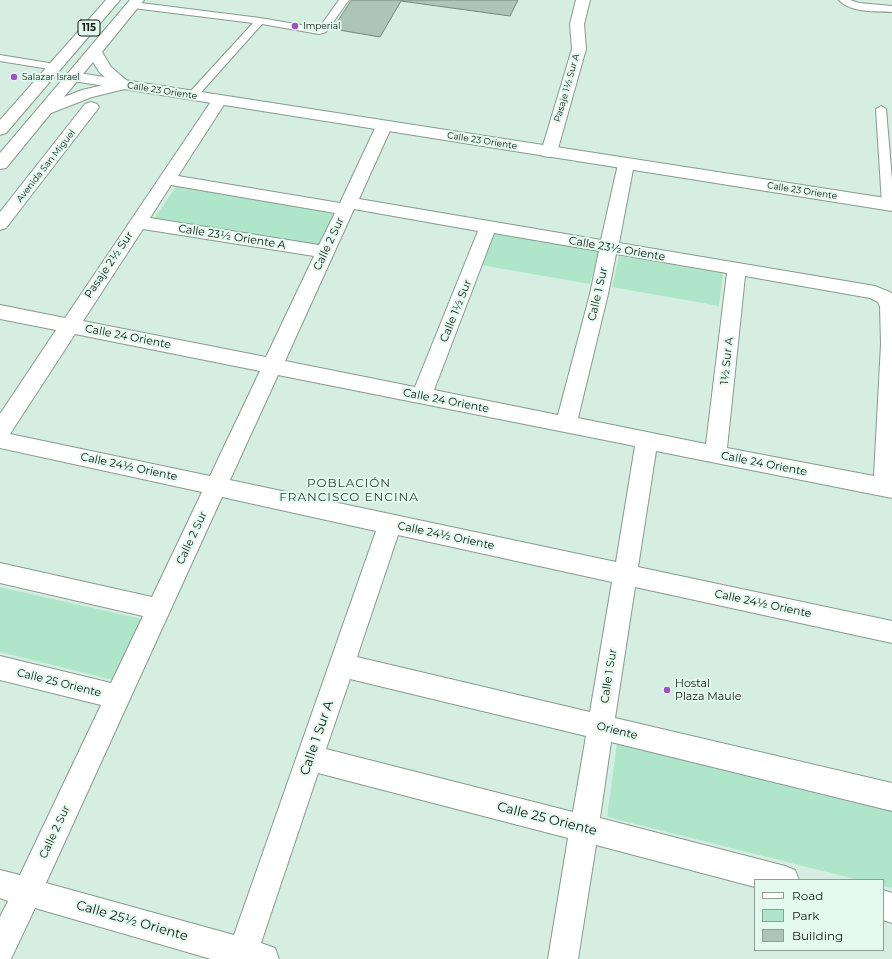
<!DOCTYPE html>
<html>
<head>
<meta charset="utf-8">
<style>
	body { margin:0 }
	#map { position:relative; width:892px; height:959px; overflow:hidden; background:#d6ede1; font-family:Montserrat,sans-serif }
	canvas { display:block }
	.legend { position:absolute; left:754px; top:879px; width:130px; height:72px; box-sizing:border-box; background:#e4faee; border:1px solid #8f9f96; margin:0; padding:5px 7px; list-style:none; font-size:12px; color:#0f1713 }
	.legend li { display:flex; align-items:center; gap:8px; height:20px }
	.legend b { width:20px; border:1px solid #8f9f96 }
</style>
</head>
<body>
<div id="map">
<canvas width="892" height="959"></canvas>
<ul class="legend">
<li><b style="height:5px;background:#fff"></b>Road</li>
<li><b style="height:11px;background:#afe6ca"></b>Park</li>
<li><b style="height:11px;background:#aec4b8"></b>Building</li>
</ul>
</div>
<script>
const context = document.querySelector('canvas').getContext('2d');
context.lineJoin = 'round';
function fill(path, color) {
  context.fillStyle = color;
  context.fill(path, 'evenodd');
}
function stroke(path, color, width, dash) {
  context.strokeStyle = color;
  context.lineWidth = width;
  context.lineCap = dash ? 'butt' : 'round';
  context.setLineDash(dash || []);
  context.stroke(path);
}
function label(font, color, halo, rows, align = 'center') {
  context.font = font + ' Montserrat,sans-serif';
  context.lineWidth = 4;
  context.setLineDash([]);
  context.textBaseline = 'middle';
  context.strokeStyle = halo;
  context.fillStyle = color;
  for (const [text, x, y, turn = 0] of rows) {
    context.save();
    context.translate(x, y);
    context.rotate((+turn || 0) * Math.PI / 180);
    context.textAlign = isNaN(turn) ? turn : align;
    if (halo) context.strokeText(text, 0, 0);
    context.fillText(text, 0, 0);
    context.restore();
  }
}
const green = new Path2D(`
	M177 185 337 212 321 245 154 219Z
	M490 233 599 250 590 284 481 265Z
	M619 256 723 273 719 306 612 287Z
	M0 587 142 619 113 680 0 652Z
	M617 743 892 810V888L883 886V880H859L607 817Z`);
const building = new Path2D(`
	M352 0H518L510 16 401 1 380 37 333 29Z`);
const lane = new Path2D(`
	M339 0H349L326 32 319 34 262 24 196 98H188L187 96 188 94 253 23 133 8 128 5 133 2 260 18 319 28Z
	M839 0H850L859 3 892 6V12C877 11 850 13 839 0Z
	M0 55 55 64 60 67 55 70 0 61Z
	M881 106 886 109 892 180V207H884L882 204 876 109Z`);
const street = new Path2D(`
	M576 0H590L584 24 586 49 557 152 555 156 549 157 543 156 541 152 572 49 570 24Z
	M219 95 224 97 227 100 178 176 340 203 376 126 378 123 384 121 390 123 392 126 359 199 601 240 618 164 620 160 626 159 632 160 634 164 619 243 875 286 892 293V498L656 451 638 567 892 621V643L635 587 615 718 892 783V811L611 742 600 818 785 866 795 870 799 880H755V887L596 845 578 959H548L568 838 318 773 261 943 275 948 279 959H211L35 908 11 959H0V917L8 901 0 898V870L20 875 101 705 0 680V656L111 683 143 616 0 583V563L152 597 202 492 0 448V414L56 330 0 319V305L65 318 214 97ZM171 185 335 213 319 245 150 218ZM354 209 478 231 415 387 285 361ZM143 229 314 256 266 357 83 321ZM494 233 599 251 590 294 558 415 434 390ZM616 254 727 273 706 444 578 418 608 294ZM745 276 870 298 878 302 880 307 881 344 874 476 727 448ZM75 334 260 371 210 476 10 434ZM278 375 635 446 616 562 230 480ZM222 497 376 531 234 935 46 883ZM398 535 612 582 590 712 357 657ZM350 679 586 736 573 812 326 749Z
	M91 102 97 104 99 107 97 110 6 228 0 230V212L85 104Z
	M883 890 892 893V923L883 920Z`);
const secondary = new Path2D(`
	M72 72 892 199V211L67 80 64 77 67 74Z`);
const highway = new Path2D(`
	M106 0H120L6 133 0 135V120Z
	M130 0H144L102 52 111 67 132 85 129 88 92 97 51 113 6 168 0 169V153ZM93 62 100 73 112 83 82 90 64 97Z`);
const markers = [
	[295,26,4,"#9e52c4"],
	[14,77,4,"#9e52c4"],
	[667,690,4,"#9e52c4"]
];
const farPoinames = [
	["Imperial",303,26],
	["Salazar Israel",22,77]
];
const farStreetnames = [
	["Pasaje 1½ Sur A",567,88,-74],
	["Calle 23 Oriente",162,91,9],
	["Calle 23 Oriente",482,141,9],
	["Avenida San Miguel",46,166,-52],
	["Calle 23 Oriente",802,191,9]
];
const shields = [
	[89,28,22]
];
const shieldNames = [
	["115",89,28]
];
const streetNames = [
	["Calle 23½ Oriente A",232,237,9],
	["Calle 2 Sur",329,244,-65],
	["Calle 23½ Oriente",617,249,10],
	["Pasaje 2½ Sur",109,265,-56],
	["Calle 1 Sur",598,294,-77],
	["Calle 1½ Sur",456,311,-68],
	["Calle 24 Oriente",128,337,11],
	["1½ Sur A",727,361,-84],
	["Calle 24 Oriente",446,401,11],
	["Calle 24 Oriente",764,464,11],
	["Calle 24½ Oriente",129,467,12],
	["Calle 24½ Oriente",446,536,12],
	["Calle 2 Sur",192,538,-65],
	["Calle 24½ Oriente",763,604,12],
	["Calle 1 Sur",609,676,-81],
	["Calle 25 Oriente",59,683,14],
	["Oriente",617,731,14],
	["Calle 2 Sur",55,832,-65]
];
const poiNames = [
	["Hostal",675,684],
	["Plaza Maule",675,697]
];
const neighbourhoodNames = [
	["POBLACIÓN",349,483],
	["FRANCISCO ENCINA",349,497]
];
const nearStreetnames = [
	["Calle 1 Sur A",317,738,-71],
	["Calle 25 Oriente",547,819,14],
	["Calle 25½ Oriente",132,921,16]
];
fill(green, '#afe6ca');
fill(building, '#aec4b8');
stroke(building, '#72877c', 1);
stroke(lane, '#859b90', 2);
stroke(street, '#859b90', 2);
stroke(secondary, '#859b90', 2);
stroke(highway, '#859b90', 2);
fill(lane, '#fff');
fill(street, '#fff');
fill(secondary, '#fff');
fill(highway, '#fff');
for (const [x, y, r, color] of markers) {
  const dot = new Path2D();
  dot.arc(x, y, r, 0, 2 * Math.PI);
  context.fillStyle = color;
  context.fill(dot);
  stroke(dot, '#e4faee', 1.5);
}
label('9px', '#0f1713', '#e4faee', farPoinames, 'left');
label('9px', '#0f1713', '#e4faee', farStreetnames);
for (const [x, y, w] of shields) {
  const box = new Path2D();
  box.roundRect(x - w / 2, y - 8, w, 16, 3);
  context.fillStyle = '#e4faee';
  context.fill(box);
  stroke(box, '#0f1713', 1);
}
label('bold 10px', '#0f1713', null, shieldNames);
label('11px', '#0f1713', '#e4faee', streetNames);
label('11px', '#0f1713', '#e4faee', poiNames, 'left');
context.letterSpacing = '1px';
label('12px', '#2e4037', '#e4faee', neighbourhoodNames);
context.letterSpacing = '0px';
label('13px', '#0f1713', '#e4faee', nearStreetnames);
</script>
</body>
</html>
